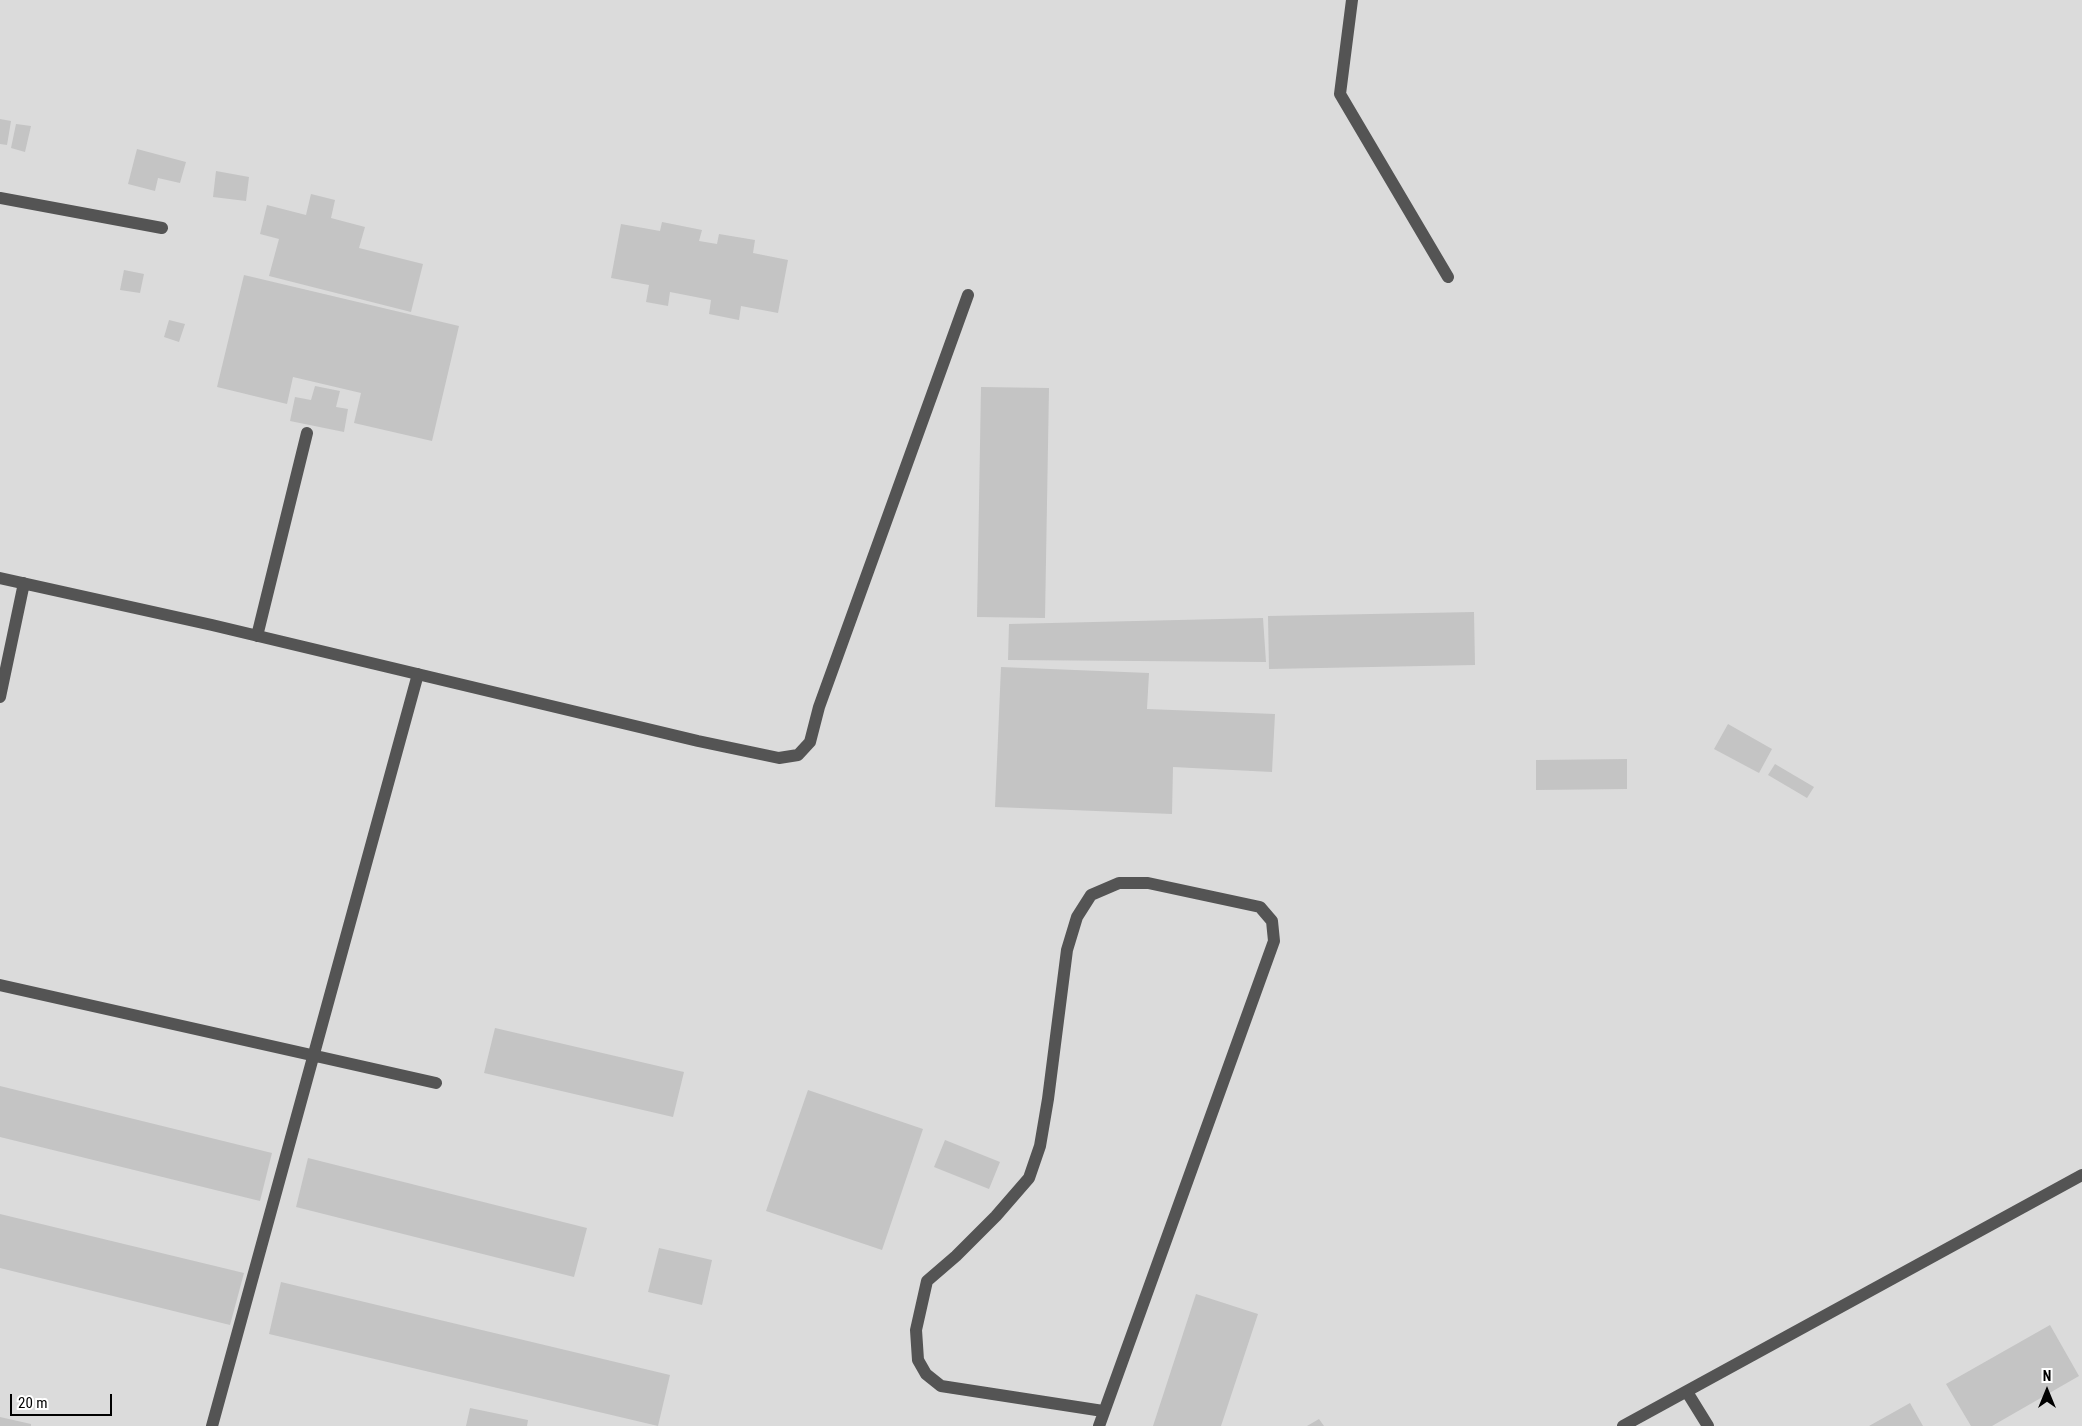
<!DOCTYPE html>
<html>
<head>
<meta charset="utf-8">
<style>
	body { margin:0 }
	#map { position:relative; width:2082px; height:1426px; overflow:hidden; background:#fff; font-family:"Roboto Condensed",sans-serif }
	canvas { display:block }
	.north { position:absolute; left:2022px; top:1366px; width:50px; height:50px; -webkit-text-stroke:4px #fff; paint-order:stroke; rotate:0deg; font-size:14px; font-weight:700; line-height:20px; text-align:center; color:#000 }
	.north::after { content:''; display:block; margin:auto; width:18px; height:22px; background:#000; clip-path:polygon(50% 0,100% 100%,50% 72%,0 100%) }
	.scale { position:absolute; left:10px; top:1394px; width:102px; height:22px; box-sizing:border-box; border:2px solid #000; border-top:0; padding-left:6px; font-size:15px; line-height:18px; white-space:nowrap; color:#000; -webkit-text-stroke:4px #fff; paint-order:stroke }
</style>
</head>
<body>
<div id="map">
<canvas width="2082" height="1426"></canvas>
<div class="north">N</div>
<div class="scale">20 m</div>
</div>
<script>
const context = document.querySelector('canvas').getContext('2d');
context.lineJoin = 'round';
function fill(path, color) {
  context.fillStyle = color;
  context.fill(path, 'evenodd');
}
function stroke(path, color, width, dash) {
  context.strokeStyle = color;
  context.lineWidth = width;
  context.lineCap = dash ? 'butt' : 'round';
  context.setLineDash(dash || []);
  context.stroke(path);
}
const green = new Path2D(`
	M0 0H2082V1426H0Z`);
const building = new Path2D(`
	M0 119 11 121 7 145 0 144Z
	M16 124 31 126 25 152 11 148Z
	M137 149 186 162 180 183 158 178 155 191 128 184Z
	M216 171 249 177 246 201 213 197Z
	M311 194 335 200 331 218 365 227 359 248 423 264 411 312 269 276 279 239 260 234 267 205 306 215Z
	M662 222 702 230 699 241 717 244 719 234 755 240 753 253 788 260 778 313 741 306 739 320 709 314 711 300 670 292 668 306 646 302 649 285 611 278 621 224 660 231Z
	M124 270 144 274 140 293 120 290Z
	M244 275 459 326 432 441 354 423 361 393 293 377 287 404 217 387Z
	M169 320 185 324 179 342 164 337Z
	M315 386 340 391 336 407 348 409 344 432 290 421 295 397 311 400Z
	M981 387 1049 388 1045 618 977 617Z
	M1474 612 1475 665 1269 669 1268 616Z
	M1263 618 1266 662 1008 660 1009 624Z
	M1001 667 1149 673 1147 709 1275 714 1272 772 1173 767 1172 814 995 807Z
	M1728 724 1772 749 1759 773 1714 749Z
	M1627 759V789L1536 790V760Z
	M1775 764 1814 787 1807 798 1768 775Z
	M495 1028 684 1072 673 1117 484 1073Z
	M0 1086 272 1153 260 1201 0 1137Z
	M808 1090 923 1129 882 1250 766 1211Z
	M945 1140 1000 1162 989 1189 934 1167Z
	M308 1158 587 1228 574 1277 296 1207Z
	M0 1214 244 1273 230 1325 0 1268Z
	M659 1248 712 1260 702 1305 648 1292Z
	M281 1282 670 1375 658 1426 269 1334Z
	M1196 1294 1258 1314 1221 1426H1153Z
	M2050 1325 2079 1376 1992 1426H1971L1946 1384Z
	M1910 1403 1923 1426H1869Z
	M470 1408 528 1420 527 1426H466Z
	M0 1417 31 1424V1426H0Z
	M1319 1419 1324 1426H1307Z`);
const minor = new Path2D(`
	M1352 0 1340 94 1448 277
	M0 198 162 228
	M0 578 212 625 698 741 779 758 798 755 810 742 819 707 968 295
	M257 636 307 433
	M0 697 24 583
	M0 985 436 1083
	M1687 1392 1708 1426
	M212 1426 418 674
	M1099 1426 1274 941 1272 921 1260 907 1148 883H1119L1091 895 1077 917 1067 950 1048 1099 1040 1146 1029 1178 996 1216 956 1256 927 1281 916 1330 918 1360 926 1374 941 1386 1103 1411
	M1623 1426 2082 1175`);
fill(green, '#dbdbdb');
fill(building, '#c4c4c4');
stroke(minor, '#545454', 12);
</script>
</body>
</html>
